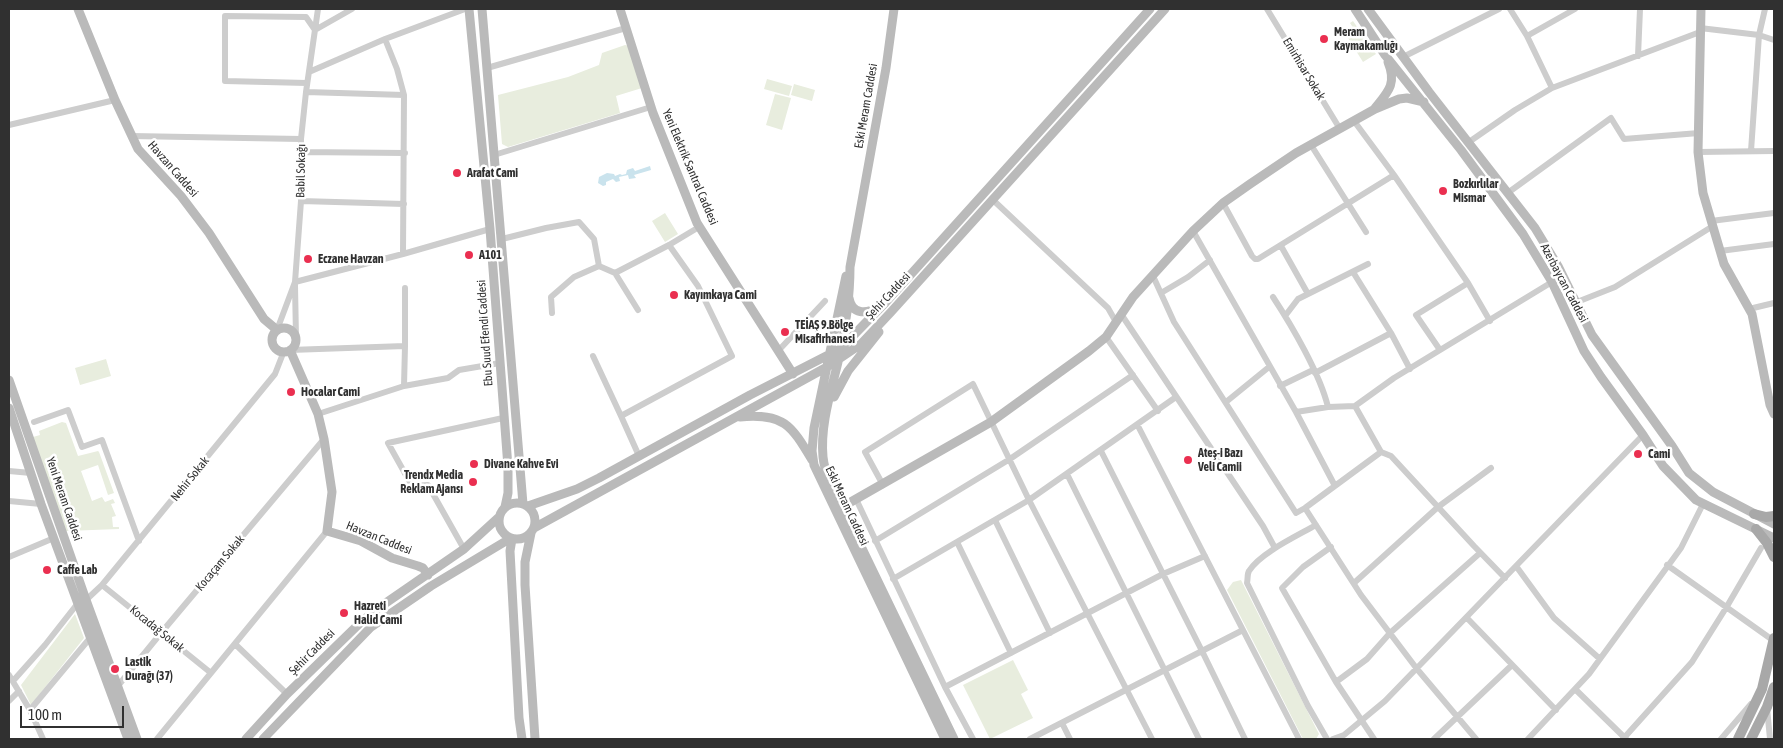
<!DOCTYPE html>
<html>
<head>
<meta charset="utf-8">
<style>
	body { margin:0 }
	#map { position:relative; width:1783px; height:748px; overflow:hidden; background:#fff; font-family:"Asap Condensed",sans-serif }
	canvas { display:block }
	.frame { position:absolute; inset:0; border:10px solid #303030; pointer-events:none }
	.scale { position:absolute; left:20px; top:706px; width:104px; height:22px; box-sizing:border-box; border:2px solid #303030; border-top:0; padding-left:6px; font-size:15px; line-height:18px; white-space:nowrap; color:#303030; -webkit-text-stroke:4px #fff; paint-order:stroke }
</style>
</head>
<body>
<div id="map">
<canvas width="1783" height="748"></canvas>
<div class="frame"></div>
<div class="scale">100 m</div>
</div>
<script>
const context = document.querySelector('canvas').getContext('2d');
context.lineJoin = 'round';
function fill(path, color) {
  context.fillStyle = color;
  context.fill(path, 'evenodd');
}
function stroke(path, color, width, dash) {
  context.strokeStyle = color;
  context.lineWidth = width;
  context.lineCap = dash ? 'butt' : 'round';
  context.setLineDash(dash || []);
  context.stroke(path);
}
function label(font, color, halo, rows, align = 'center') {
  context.font = font + ' "Asap Condensed",sans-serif';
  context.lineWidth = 5;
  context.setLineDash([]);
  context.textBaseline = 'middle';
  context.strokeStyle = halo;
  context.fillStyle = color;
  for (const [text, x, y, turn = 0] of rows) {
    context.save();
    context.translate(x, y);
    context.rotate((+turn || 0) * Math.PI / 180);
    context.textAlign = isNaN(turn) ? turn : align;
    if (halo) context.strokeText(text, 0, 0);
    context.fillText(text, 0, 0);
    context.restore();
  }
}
const green = new Path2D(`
	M1353 21 1376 54 1363 62 1348 38 1356 32 1350 23Z
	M625 45 630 46 642 88 616 96 620 113 508 147 502 144 498 95 568 77 599 65 602 53Z
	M767 79 792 86 789 96 764 89Z
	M794 84 815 90 812 101 791 95Z
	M775 94 791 98 782 130 766 125Z
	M665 213 678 234 665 242 652 221Z
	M106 359 111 376 80 385 75 368Z
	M62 422 66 423 78 456 98 451 99 452 114 493 108 495 98 465 81 471 92 501 102 497 105 502 113 499 115 503 111 504 116 516 112 517 113 527H119V529L66 531 33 437 40 435 39 431Z
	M1241 580 1319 734 1316 739H1303L1227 590 1233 582Z
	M75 614 84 638 31 705 21 685Z
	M1013 660 1028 690 1021 694 1033 718 990 739 963 685Z`);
const water = new Path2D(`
	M650 166 651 170 634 175 636 178 629 179 628 175 619 177 620 181 616 182 613 179 606 182V185L603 186 598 183 599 177 607 173 614 174 615 176 620 174 622 175 626 174 627 170 633 168 635 171Z`);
const street = new Path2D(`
	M1267 9 1340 129
	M1510 9 1527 36 1552 88
	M1700 28 1759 35 1774 40
	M1527 36 1575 9
	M385 39 397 69 404 95 403 254
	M1638 56 1640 9
	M1403 57 1499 9
	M487 68 626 28
	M309 72 385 39 465 9
	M307 83 225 81V16L306 17 315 30 352 9
	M306 92 404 95
	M1354 121 1394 175 1468 283
	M9 125 115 100
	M131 136 301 139
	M1469 142 1515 110 1552 88 1700 32
	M1311 145 1366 232
	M1751 151 1759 35 1765 9
	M301 152 405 153
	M1698 152 1774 151
	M494 155 651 107
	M1509 192 1611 118 1624 139 1699 133
	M993 200 1108 308 1116 322
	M301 201 404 204
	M1223 203 1252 256 1255 259H1258L1394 175
	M1711 221 1774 213
	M1193 231 1296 412 1335 486
	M502 239 546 228 579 222 594 239 599 266 615 273 638 310
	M1281 246 1308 294
	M1720 251 1774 244
	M1353 272 1391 333 1410 369
	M615 273 669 245 699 227
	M1153 276 1174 322 1296 513 1305 508 1381 452 1391 456 1474 546 1505 578
	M295 282 403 254 490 229
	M295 285 296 338
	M405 288V346
	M1161 293 1188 277 1210 260
	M1273 297C1292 326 1320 374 1328 407
	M1577 302 1615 287 1713 226
	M1749 309 1774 303
	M552 313 551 297 574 277 599 266
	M1121 314 1263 526 1275 548
	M1285 316 1298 299 1368 264
	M277 330 295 282 301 201V139L306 92 318 9
	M1106 337 1158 411
	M290 350 405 346 404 386
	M779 350 825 301
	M1440 350 1416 315 1468 283 1490 321
	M593 356 621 416
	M1315 373 1391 333
	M1280 386 1313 370
	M1226 402 1269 367
	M1355 406 1381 452
	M1296 412 1328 407 1355 406 1394 378 1552 282
	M318 414 404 386 448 378 459 370 500 363
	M34 422 68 410 82 447 102 440 139 541
	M1138 426 1299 739
	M1101 451 1202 651 1245 739
	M639 456 621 416 732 356 698 286 669 245
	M9 471 31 473
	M1067 474 1199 739
	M883 485 865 452 973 384 1029 500 1152 739
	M856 499 945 687 973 739
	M9 501 41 504
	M1305 508 1361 595 1417 669 1476 739
	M995 520 1050 633
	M1316 525C1297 536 1260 553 1249 571 1247 574 1248 579 1247 583L1308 706 1327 739
	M875 541 1010 459 1133 375
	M957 542 1011 653
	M1331 547 1303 567 1282 588 1336 682 1374 739
	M464 549 428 485 412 486 388 443 503 418
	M9 557 54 538
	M1667 565 1774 641
	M1516 566 1554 618 1600 659
	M893 579 1029 500 1176 397
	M1354 583 1438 507 1491 468
	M102 585 211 673
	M86 600 102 585 275 374 284 351
	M1467 618 1556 710
	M235 644 287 694
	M9 675 30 710 43 739
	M13 681 45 645 78 603
	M1336 682 1367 659 1390 633 1480 553
	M117 687 161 633 324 439
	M945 687 1163 574 1205 556
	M1575 689 1626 739
	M9 701 19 691
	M1767 708 1770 739
	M30 710 90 638
	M1062 723 1070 739
	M157 739 327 531
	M1030 739 1243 630
	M1333 739 1344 735 1385 701 1643 435
	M1434 739 1512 665
	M1528 739 1589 674 1681 548 1703 504
	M1623 739 1692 662 1726 608 1761 548
	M1721 739 1751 704`);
const secondary = new Path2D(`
	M78 9 115 100 138 149 181 196 209 233 264 319 277 330
	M469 9 490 229 508 467V493L505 507
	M482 9 523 504
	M620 9 653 113 697 223 793 374
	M894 9 886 68 850 267C850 298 845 331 838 362 831 392 820 425 823 457 825 475 834 491 842 507L954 739
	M1355 9 1385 55 1461 150 1523 234 1552 282 1584 351 1601 377 1643 435 1663 466 1696 500 1774 538
	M1368 9 1429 92 1535 228 1558 266 1592 335 1672 446 1689 473 1713 492 1774 524
	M1701 9 1698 152 1703 193 1724 264 1752 314 1770 405 1774 414
	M1375 108C1388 92 1397 84 1388 62
	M846 276 814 428 812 451 814 465 945 739
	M849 298C852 315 866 314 879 307
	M272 340a12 12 0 1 1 24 0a12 12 0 1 1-24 0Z
	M290 350 318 414 324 439 332 492 327 531 361 541 392 558 418 566 423 568 428 575
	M9 380 86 600 137 739
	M834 397 848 371 879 332
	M9 408 41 504 128 739
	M740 417C784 413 791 425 812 460
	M499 521a18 18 0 1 1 36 0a18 18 0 1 1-36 0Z
	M528 506 577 489 599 478 750 395 840 349 885 303 1150 9
	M842 507 991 422 1089 351 1106 337 1133 297 1193 231 1223 203 1250 184 1296 153 1375 109 1399 99 1407 98 1424 102
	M534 528 827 367 861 344 891 312 1165 9
	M531 533 525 562V585L535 739
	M512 539 510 551 519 718 522 739
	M246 739 287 694 361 622 377 609 464 549 499 517
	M263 739 371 627 431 586 511 538`);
const primary = new Path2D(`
	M1754 514 1766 517 1774 516
	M1756 529 1767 543 1774 557
	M1738 739 1762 689 1774 638
	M1751 739 1767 707 1774 687`);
const markers = [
	[1324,39,5,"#ea2f50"],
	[457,173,5,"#ea2f50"],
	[1443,191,5,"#ea2f50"],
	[469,255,5,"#ea2f50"],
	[308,259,5,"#ea2f50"],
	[674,295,5,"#ea2f50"],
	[785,332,5,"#ea2f50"],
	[291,392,5,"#ea2f50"],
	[1638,454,5,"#ea2f50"],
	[1188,460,5,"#ea2f50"],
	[474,464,5,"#ea2f50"],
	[473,482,5,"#ea2f50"],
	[47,570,5,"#ea2f50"],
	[344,613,5,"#ea2f50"],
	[115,669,5,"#ea2f50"]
];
const poiNames = [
	["Meram",1334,32],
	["Kaymakamlığı",1334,46],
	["Arafat Cami",467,173],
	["Bozkırlılar",1453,184],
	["Mismar",1453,198],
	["A101",479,255],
	["Eczane Havzan",318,259],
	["Kayımkaya Cami",684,295],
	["TEİAŞ 9.Bölge",795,325],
	["Misafirhanesi",795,339],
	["Hocalar Cami",301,392],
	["Ateş-i Bazı",1198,453],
	["Veli Camii",1198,467],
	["Cami",1648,454],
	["Divane Kahve Evi",484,464],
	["Trendx Media",463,475,"right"],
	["Reklam Ajansı",463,489,"right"],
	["Caffe Lab",57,570],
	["Hazreti",354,606],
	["Halid Cami",354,620],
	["Lastik",125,662],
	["Durağı (37)",125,676]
];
const streetNames = [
	["Emirhisar Sokak",1304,69,59],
	["Eski Meram Caddesi",866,106,-80],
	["Yeni Elektrik Santral Caddesi",690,167,67],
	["Havzan Caddesi",173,169,49],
	["Babil Sokağı",301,171,-89],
	["Azerbaycan Caddesi",1564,283,62],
	["Şehir Caddesi",888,296,-47],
	["Ebu Suud Efendi Caddesi",485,333,-94],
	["Nehir Sokak",190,479,-51],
	["Yeni Meram Caddesi",64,499,71],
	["Eski Meram Caddesi",847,506,65],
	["Havzan Caddesi",379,538,22],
	["Kocaçam Sokak",220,563,-50],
	["Kocadağ Sokak",157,629,39],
	["Şehir Caddesi",312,652,-45]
];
fill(green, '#e8edde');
fill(water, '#cae3ed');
stroke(street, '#cdcdcd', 6);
stroke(secondary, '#bababa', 9);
stroke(primary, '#a8a8a8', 10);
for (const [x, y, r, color] of markers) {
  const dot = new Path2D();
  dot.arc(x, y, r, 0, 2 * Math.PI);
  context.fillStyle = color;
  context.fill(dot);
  stroke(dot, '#fff', 2);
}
label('bold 12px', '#303030', '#fff', poiNames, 'left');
label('12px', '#303030', '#fff', streetNames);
</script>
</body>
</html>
